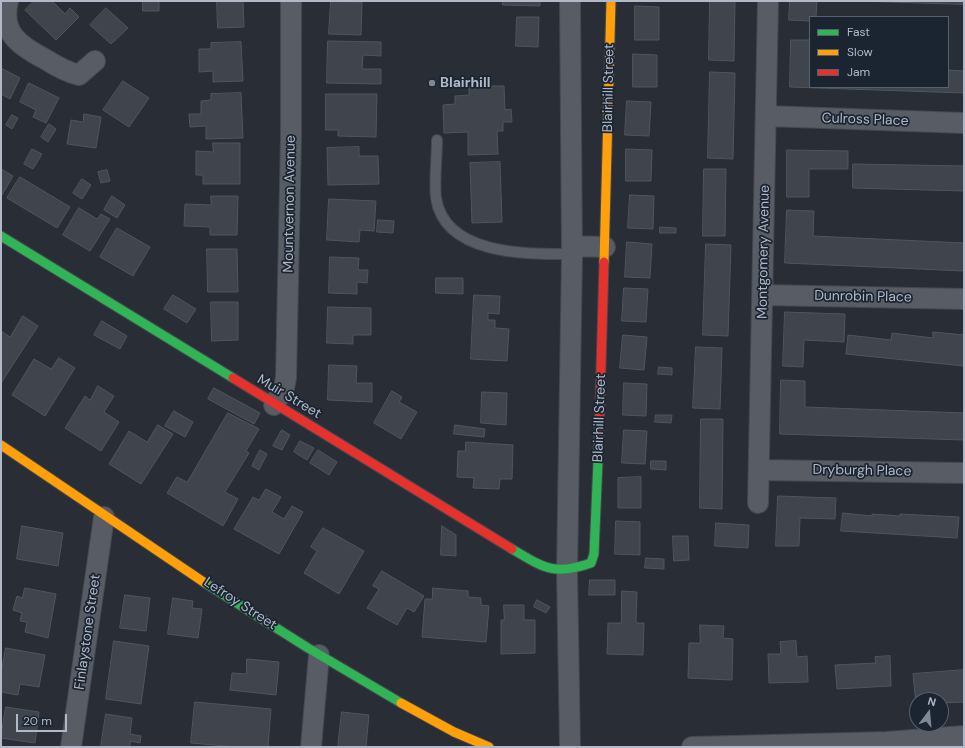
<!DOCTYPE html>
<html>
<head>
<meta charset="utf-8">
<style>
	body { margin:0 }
	#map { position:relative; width:965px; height:748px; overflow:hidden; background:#282d36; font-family:"DM Sans",sans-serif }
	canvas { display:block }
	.frame { position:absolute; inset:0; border:2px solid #b1b9c8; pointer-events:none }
	.legend { position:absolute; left:809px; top:16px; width:140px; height:72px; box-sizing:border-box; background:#1b2431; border:1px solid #57606d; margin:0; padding:5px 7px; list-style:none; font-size:12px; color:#b1b9c8 }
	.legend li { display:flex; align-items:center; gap:8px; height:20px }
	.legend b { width:20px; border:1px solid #57606d }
	.north { position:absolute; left:909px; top:692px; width:40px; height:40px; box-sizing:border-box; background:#1b2431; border:1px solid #57606d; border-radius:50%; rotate:16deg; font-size:11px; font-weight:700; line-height:16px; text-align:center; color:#b1b9c8 }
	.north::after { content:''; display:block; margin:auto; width:14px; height:18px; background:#818895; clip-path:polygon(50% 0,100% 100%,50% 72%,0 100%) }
	.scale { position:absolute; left:16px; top:714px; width:51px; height:18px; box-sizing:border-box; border:2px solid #b1b9c8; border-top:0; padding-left:5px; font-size:12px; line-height:14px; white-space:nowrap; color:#b1b9c8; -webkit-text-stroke:3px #1b2431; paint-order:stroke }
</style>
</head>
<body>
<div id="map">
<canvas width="965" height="748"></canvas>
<div class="frame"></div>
<ul class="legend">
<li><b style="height:5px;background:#30b455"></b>Fast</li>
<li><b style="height:5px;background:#ff9f0a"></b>Slow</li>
<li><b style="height:5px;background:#e5322d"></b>Jam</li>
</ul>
<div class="north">N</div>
<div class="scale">20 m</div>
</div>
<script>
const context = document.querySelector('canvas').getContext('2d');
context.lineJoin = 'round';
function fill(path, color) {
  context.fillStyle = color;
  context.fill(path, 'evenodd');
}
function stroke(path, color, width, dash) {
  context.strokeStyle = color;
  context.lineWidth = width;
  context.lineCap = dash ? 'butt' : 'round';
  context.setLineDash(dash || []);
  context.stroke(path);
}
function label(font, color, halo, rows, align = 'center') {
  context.font = font + ' "DM Sans",sans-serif';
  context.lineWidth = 3.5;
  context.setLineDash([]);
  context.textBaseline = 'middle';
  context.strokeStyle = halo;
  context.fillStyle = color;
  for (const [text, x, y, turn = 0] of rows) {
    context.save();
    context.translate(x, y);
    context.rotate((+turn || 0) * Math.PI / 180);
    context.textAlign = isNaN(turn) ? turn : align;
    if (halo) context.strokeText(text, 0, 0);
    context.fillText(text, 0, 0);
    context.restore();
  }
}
const building = new Path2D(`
	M34 1H52L65 14 70 8 79 17 56 40 25 10Z
	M143 1H159V11H143Z
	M217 1H243L244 27 218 28Z
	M331 1 362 2 361 35 329 34Z
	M503 1H540V6L503 5Z
	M710 1H735L734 61 709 60Z
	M790 1H817L816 17H810V21L789 20Z
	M858 1H964V4Z
	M635 6 659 7V40H635Z
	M106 8 128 28 111 44 90 25Z
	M517 17H539L538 47 516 46Z
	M791 40H810V87H948V70L964 71V93L790 87Z
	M328 41 381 42V56L363 55 362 69H381V84L327 83Z
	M241 42 243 81 213 82V71L199 72V49H211V43Z
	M633 54 657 55V87H633Z
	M1 68 20 78 10 99 1 94Z
	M710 72 735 73 733 159 708 158Z
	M123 81 149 98 129 127 103 110Z
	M29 83 59 98 46 123 33 117 36 110 20 102Z
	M469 86H504L505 110 511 109 512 122H503V131H497L498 154 468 155V132L444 133 443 105 455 104V96L469 95Z
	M241 93 243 138 206 139V126L190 127 189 114H201V101L211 100V94Z
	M326 94H377L376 137 338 136V130H326Z
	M627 101 651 102 649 136 625 135Z
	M84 114 101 117 96 148 67 144 71 120 83 122Z
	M12 115 18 118 12 129 6 125Z
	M49 124 56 129 48 142 41 137Z
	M213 143H240V184H203V175H196V151L213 152Z
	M359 147V156H378L379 184 328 185 327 148Z
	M32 149 42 154 33 169 24 164Z
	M626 149 652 150 651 181H626Z
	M787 150 848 151V169H809V197H787Z
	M500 162 502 222 472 223 470 163Z
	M853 164 964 166V191L853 188Z
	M1 169 13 176 2 195H1Z
	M704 169H726L725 236H703Z
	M107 170 110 181 101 183 98 172Z
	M20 177 70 207 57 228 7 198Z
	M82 179 91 185 82 199 73 193Z
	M630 195 654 196 653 229 628 228Z
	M112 196 125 205 117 218 104 210Z
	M211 196H238L237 235H210V227L184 226 185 204 211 205Z
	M329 199 376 201 374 231 360 230 359 242 327 240Z
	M79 208 97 219 101 214 110 219 90 251 63 235Z
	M787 210 814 211 813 236 964 243V271L785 263Z
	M378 220 394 221 393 233 377 232Z
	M660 227 676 228V233H660Z
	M117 228 150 247 133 276 100 257Z
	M627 242 652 244 650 278 625 277Z
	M706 244 731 245 728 336 703 335Z
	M207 249H237L238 292H208Z
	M330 257 359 258 358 270H368L367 283 357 282V294L329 293Z
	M436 278H463V294L436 293Z
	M624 288 648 289 646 322 622 321Z
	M173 295 196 309 187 323 164 309Z
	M474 295 500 296 499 314 488 313V320H495V328L509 329 507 361 471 359Z
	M211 302H238V340L212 341Z
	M328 307 371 308V335H353V344L327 343Z
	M785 312 845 314 844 342 804 340 803 367 783 366Z
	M23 316 38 326 1 383V331L10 337Z
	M102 321 127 336 120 349 94 335Z
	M933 332 964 335V366L846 354 848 335 891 340 892 333 933 338Z
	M623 335 647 337 644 370 620 368Z
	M696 347 722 348 720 409 693 408Z
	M59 358 75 368 45 416 12 395 34 359 51 369Z
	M329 365 357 366 356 383H372V402L328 400Z
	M659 367 672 368V375L658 374Z
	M781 380 805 381V407L964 413V440L780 434Z
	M624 383 647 384 646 416 623 415Z
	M98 386 114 396 104 412 119 422 101 451 65 428 85 396 90 400Z
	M214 388 260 413 254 424 208 399Z
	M392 391 402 397 399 402 417 412 401 439 374 423Z
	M482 392 507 393 506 425 481 423Z
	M174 411 193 422 185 437 165 426Z
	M228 413 259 429 246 451 249 453 225 492 238 499 223 526 167 493 177 477 187 482Z
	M656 415H672L671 423 655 422Z
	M701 419H723L722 509 700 508Z
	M158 425 173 434 141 484 109 464 129 431 147 442Z
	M455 425 485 429 484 437 454 434Z
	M282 430 290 435 282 450 273 446Z
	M624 430 647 431 645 464 622 463Z
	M300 441 314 448 307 460 294 452Z
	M466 442 513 445 512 479H500L499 489 473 488 474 478 457 477 458 451H465Z
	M260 450 267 454 259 470 252 466Z
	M318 450 337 462 329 475 310 463Z
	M651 461H666V470L651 469Z
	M641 477V508H618V478Z
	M266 489 281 497 272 512 284 519 292 506 303 512 279 554 234 529 253 497 259 500Z
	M778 496 836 498 835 519 800 518 799 546H776Z
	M843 513 872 516V514L900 516V514L959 517 957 538 841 531Z
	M616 521 640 522V555L615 554Z
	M716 523 749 525 748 548 715 546Z
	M22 526 63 533 58 566 17 559Z
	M442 526 456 535V556L441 555Z
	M323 528 364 551 339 594 304 573 317 551 311 547Z
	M673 536H688L689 560 674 561Z
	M646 558 664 559V569L645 568Z
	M382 571 424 596 414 612 407 608 397 625 367 608 379 589 373 586Z
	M590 580H615V595H589Z
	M25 588 56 594 48 638 25 632 27 622 20 621 22 613 13 610 17 596 22 598Z
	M433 588 468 591V597L481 598V605L489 606 486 642 422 637 425 599H432Z
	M622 591 637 592 636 623H644L643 655 607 654 608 623H621Z
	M125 595 150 598 146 631 120 628Z
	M173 598 193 601 192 608 202 609 198 638 168 634Z
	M537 600 550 607 546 613 534 607Z
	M504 605H524V620H535V653L501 654V620H504Z
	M700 625 724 626 723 638 733 639 732 680 688 678 689 643H700Z
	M114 641 149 646 141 704 106 699Z
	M796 641 797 657 807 656 808 682 769 683 768 654H781L780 642Z
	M6 648 45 655 39 687 20 684 18 695 1 692V674Z
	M890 656 891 686 837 689 835 665 876 663 875 657Z
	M247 659 279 662 276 695 230 690 232 673 246 674Z
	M964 670V702L941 703V700H917L916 704 913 674Z
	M195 702 271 709 268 747H237L191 743Z
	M6 707 39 712 35 743 1 738Z
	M342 712 369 715 366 747H338Z
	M106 714 132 718 130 734 141 736 140 743 130 741V747H101Z`);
const lane = new Path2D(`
	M437 140C437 158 434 180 436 198 445 256 528 254 572 254`);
const street = new Path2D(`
	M8 1C0 33 20 46 45 59 56 66 66 72 79 75L95 61
	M570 1 572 254 567 572 570 747
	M767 116 964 123
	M572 246 605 247
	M763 295 964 299
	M274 405 284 388 286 378 291 136V1
	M759 470 964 473
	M758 503 768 1
	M71 747 104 517
	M311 747 319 655
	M692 747 887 742 964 736`);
const fast = new Path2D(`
	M1 236 233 378
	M512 549C544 568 554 576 591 563L594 554 599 438
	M205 583 308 648 401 703`);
const slow = new Path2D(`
	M604 262 611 1
	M1 445 205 583
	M401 703 454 732 489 747`);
const jam = new Path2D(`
	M233 378 512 549
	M599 438 604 262`);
const markers = [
	[432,83,4,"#818895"]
];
const poiNames = [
	["Blairhill",440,83]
];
const streetNames = [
	["Blairhill Street",609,88,-89],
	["Culross Place",865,120,2],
	["Mountvernon Avenue",290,204,-89],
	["Montgomery Avenue",764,252,-89],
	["Dunrobin Place",863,297,1],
	["Muir Street",289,397,31],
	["Blairhill Street",600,418,-88],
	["Dryburgh Place",862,471,1],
	["Lefroy Street",240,604,33],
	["Finlaystone Street",88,632,-82]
];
fill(building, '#40444c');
stroke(building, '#50555e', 1);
stroke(lane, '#44484f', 12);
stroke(street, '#44484f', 22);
stroke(fast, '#44484f', 11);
stroke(slow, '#44484f', 11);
stroke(jam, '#44484f', 11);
stroke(lane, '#585c64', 10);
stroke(street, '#585c64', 20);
stroke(fast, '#30b455', 9);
stroke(slow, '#ff9f0a', 9);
stroke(jam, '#e5322d', 9);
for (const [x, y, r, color] of markers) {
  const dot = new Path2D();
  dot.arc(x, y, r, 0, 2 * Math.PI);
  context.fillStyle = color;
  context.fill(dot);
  stroke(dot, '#1b2431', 1.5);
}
label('bold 14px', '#b1b9c8', '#1b2431', poiNames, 'left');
label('14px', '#b1b9c8', '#1b2431', streetNames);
</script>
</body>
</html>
